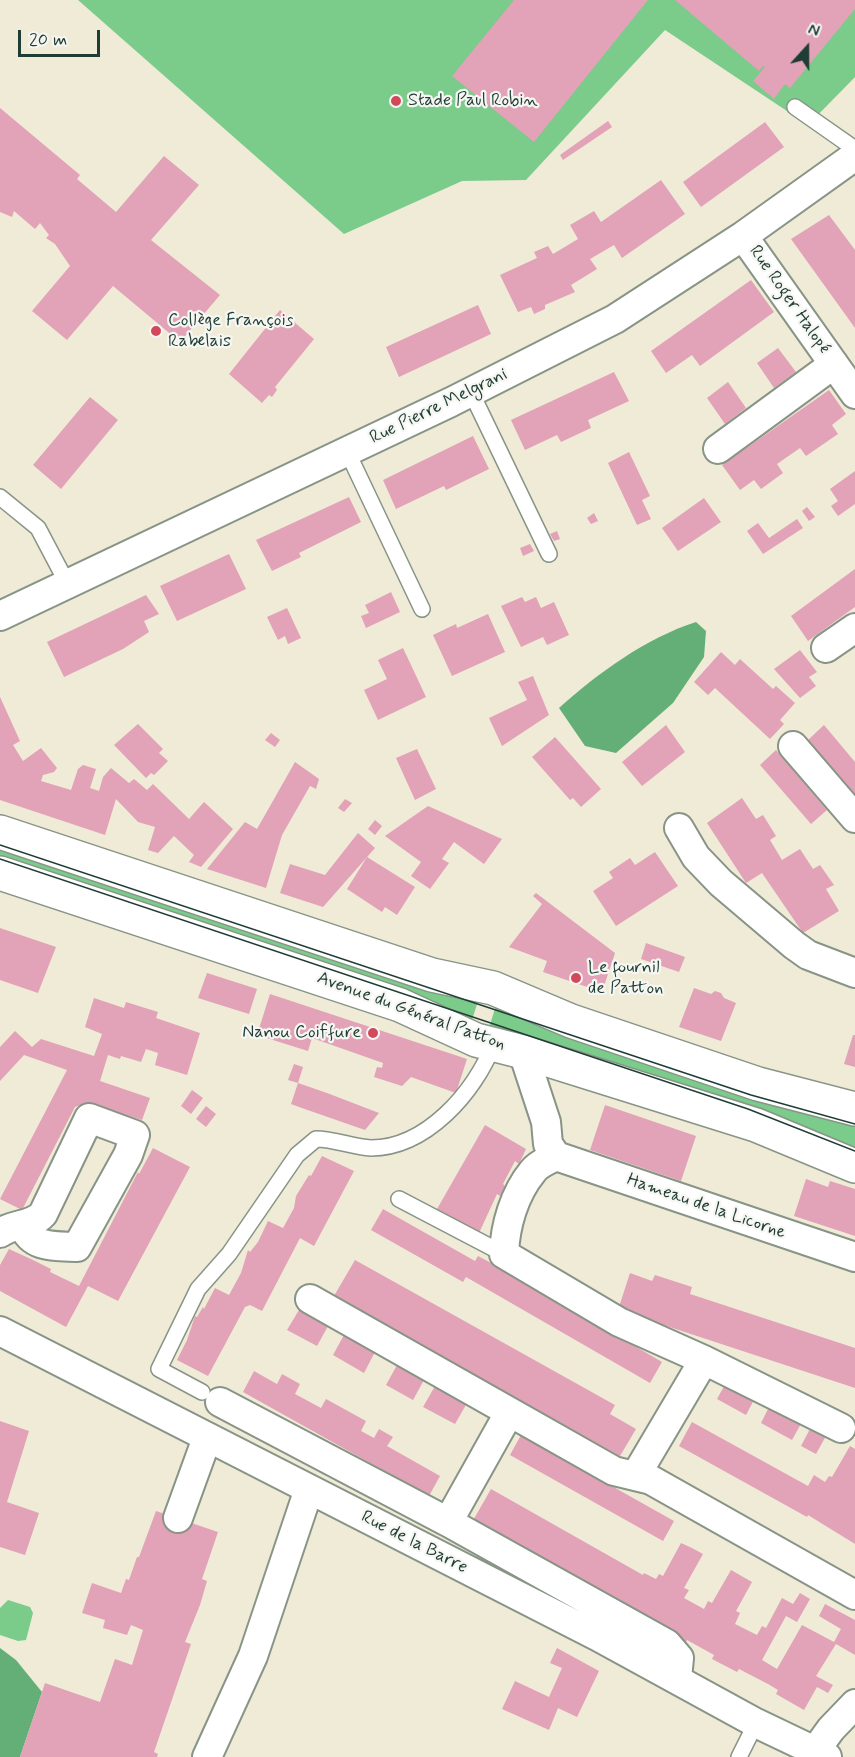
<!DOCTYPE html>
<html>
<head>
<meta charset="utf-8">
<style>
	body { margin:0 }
	#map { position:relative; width:855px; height:1757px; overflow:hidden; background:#efebd7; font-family:Mynerve,sans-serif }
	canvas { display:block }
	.north { position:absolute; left:777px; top:18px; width:60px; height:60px; -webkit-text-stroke:4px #f6f6f2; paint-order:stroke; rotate:21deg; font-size:16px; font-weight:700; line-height:24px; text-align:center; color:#1f3d34 }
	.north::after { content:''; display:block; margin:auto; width:21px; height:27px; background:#1f3d34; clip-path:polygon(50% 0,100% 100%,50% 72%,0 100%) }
	.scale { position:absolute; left:18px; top:30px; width:82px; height:27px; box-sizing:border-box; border:3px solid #1f3d34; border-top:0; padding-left:8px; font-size:18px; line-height:21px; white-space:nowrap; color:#1f3d34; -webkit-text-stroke:4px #f6f6f2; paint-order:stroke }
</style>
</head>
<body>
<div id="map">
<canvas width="855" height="1757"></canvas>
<div class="north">N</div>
<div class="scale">20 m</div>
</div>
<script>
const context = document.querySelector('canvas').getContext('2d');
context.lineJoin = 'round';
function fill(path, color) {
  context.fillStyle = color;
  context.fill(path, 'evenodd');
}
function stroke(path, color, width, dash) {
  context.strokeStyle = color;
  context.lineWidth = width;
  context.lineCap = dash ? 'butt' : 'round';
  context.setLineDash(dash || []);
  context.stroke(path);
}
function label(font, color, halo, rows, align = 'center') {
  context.font = font + ' Mynerve,sans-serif';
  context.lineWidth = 4.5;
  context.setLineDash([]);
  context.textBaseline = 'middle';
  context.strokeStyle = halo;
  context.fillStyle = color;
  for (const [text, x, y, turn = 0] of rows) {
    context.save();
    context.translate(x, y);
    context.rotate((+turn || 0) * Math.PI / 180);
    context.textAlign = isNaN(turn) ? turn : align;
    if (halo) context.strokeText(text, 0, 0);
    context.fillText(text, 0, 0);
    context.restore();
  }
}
const green = new Path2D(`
	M78 0H855V77L808 125 665 30 526 180 462 181 344 234Z
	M0 839 479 998 471 1023 0 866Z
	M496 1005 855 1118V1158L489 1028Z
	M8 1600 30 1607 33 1613 26 1640 18 1641 0 1635V1608Z`);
const forest = new Path2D(`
	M696 622 706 631 704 657 673 703 616 753 585 746 559 708C598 673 646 638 696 622Z
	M0 1648 16 1660 42 1692 20 1757H0Z`);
const building = new Path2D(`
	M514 0H648L534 142 452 76Z
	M675 0H855V9L790 88 785 84 774 99 753 81 765 67 763 66 759 71Z
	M0 108 80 175 77 179 116 212 164 156 199 185 151 240 220 295 180 342 113 286 67 340 32 311 70 266 55 244 46 238 49 235 40 223 35 229 14 211 12 217 0 212Z
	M608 121 612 127 563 160 560 155Z
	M765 122 784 147 701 207 683 182Z
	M661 180 685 214 622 258 614 245 590 259 597 269 571 285 575 292 545 305V309L534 314 531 307 518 312 500 275 537 258 534 252 548 246 553 254 578 239 570 225 594 211 601 222Z
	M829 215 855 250V328L791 239Z
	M751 280 774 312 700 366 692 355 666 373 651 351Z
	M478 305 491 334 399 377 386 347Z
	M280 310 314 339 275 387 277 390 272 397 269 395 262 403 229 374Z
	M778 348 796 372 774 388 757 363Z
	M614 372 629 401 588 420 591 428 561 442 557 435 525 450 511 420Z
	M728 382 746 408 725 424 707 398Z
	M829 390 846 414 832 425 838 434 806 456 800 448 777 464 783 473 761 489 754 480 740 490 722 465Z
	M90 397 118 420 61 489 33 465Z
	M473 436 489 469 446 490 444 486 396 509 383 480Z
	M629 452 650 496 642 500 651 519 637 525 608 463Z
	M855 471V504L838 516 831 506 838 501 830 489Z
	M349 497 361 522 299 553 301 557 272 571 256 540Z
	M704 498 721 522 678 551 662 528Z
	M807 507 815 517 809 521 802 511Z
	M594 513 598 521 591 524 587 518Z
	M797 519 803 528 763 554 747 531 758 523 769 538Z
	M557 531 560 539 554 541 550 534Z
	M530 544 534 551 523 556 520 548Z
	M229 554 246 589 177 621 160 586Z
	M855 569V607L808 641 791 616Z
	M391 592 400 612 366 628 361 616 369 613 365 605Z
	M146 595 159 614 144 621 149 632 123 649 64 677 47 642Z
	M522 597 525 602 536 597 541 608 554 602 569 635 547 645 543 637 521 647 501 606Z
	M287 608 301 638 288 644 285 636 278 640 267 617Z
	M488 614 505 652 452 676 433 635 456 624 457 628Z
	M403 648 426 697 378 720 364 690 387 679 378 660Z
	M800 650 817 672 809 677 816 686 800 698 774 669Z
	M721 652 735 665 740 659 773 689 776 686 795 703 780 720 784 724 770 739 715 688 708 695 694 682Z
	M533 676 549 715 502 746 489 718 527 700 518 682Z
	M0 697 20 741 13 745 23 761 41 748 57 768 54 772 43 775 41 781 71 790 78 769 83 765 96 769 90 788 99 791 103 777 111 768 129 783 134 779 147 790 153 784 189 819 204 802 233 829 201 867 189 862 194 855 174 836 158 853 148 850 155 827 138 822 116 799 105 835 0 800Z
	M138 724 163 749 159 753 168 761 154 775 151 773 146 778 114 745Z
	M666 725 685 752 642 786 622 762Z
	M824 725 855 762V794L808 740Z
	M271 733 280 740 275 747 265 740Z
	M555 737 601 789 581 807 573 798 570 800 532 757Z
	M417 749 436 789 415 800 396 758Z
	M776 750 827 810 811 824 760 765Z
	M295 762 319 779 316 789 310 786 282 835 266 888 207 869 245 822 257 829Z
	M742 798 756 819 763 815 776 836 770 840 782 860 800 849 813 869 820 865 834 885 826 889 839 911 803 933 762 873 746 883 707 823Z
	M345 799 352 803 344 812 338 808Z
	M428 806 502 839 484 864 454 842 442 859 449 863 430 889 411 876 421 862 385 836Z
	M375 820 382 826 375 835 368 829Z
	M358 833 375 848 323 907 280 893 290 864 325 875Z
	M655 852 678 886 616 926 593 891 613 878 609 872 630 858 635 865Z
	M367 857 415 887 397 915 385 907 382 912 347 889Z
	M536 893 615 953 602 992 543 972 547 961 509 947 542 904 533 896Z
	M0 928 56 947 38 993 0 980Z
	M646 943 685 957 679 972 641 959Z
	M207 973 257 989 249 1014 198 998Z
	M694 988 711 994 715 991 721 993 724 998 736 1003 721 1041 679 1027Z
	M270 994 467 1059 456 1093 411 1077 402 1086 374 1077 377 1067 382 1068 383 1063 312 1038 308 1051 257 1035Z
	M94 998 124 1008 126 1002 158 1012 156 1018 200 1033 187 1075 155 1065 158 1053 146 1049 141 1062 121 1056 120 1059 108 1055 100 1081 150 1098 142 1120 87 1103 75 1107 22 1210 0 1199 67 1070 24 1055 0 1081V1047L15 1031 32 1047 41 1039 94 1056 102 1034 85 1027Z
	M853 1035H855V1067L844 1064Z
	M294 1064 303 1067 298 1083 288 1080Z
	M298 1083 327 1093 379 1113 365 1130 299 1107 291 1104Z
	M192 1090 203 1098 191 1114 181 1106Z
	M605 1105 696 1136 681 1181 590 1150Z
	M206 1106 216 1114 206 1127 196 1119Z
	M485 1125 526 1149 519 1164 515 1161 503 1184 505 1186 500 1196 497 1194 479 1233 437 1209Z
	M153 1148 190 1167 118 1301 88 1286 66 1327 0 1291V1265L9 1249 33 1260 51 1269 50 1272 79 1286 138 1172 139 1174Z
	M322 1156 354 1171 314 1246 300 1238 262 1311 250 1305 245 1307 208 1376 177 1360 187 1340 195 1316 197 1317 203 1307 204 1309 215 1288 229 1295 241 1273 248 1250 250 1252 258 1242 268 1221 283 1228 294 1208 296 1196 309 1175 311 1176Z
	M806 1179 828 1187 830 1181 855 1189V1236L794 1216Z
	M383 1209 475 1261 478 1256 508 1272 662 1362 650 1383 466 1277 463 1282 371 1230Z
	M355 1260 615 1405 610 1414 636 1429 620 1456 334 1296Z
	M630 1273 652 1281 655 1275 692 1287 690 1294 855 1348V1388L618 1310Z
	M299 1310 328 1326 317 1346 287 1330Z
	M344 1335 375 1352 364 1373 333 1355Z
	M397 1365 424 1380 413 1400 386 1385Z
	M254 1371 277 1384 282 1374 300 1384 295 1394 321 1408 326 1399 366 1421 361 1431 374 1438 379 1429 393 1437 387 1446 440 1476 429 1496 243 1392Z
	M728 1379 757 1394 746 1415 717 1399Z
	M435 1386 467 1403 455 1424 423 1407Z
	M771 1403 803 1420 792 1440 761 1423Z
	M0 1421 29 1431 7 1502 39 1513 25 1555 0 1547Z
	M692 1422 808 1486 814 1475 825 1482 829 1476 832 1477 850 1446 855 1449V1544L808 1515 807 1517 679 1446Z
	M812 1425 827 1434 816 1454 801 1446Z
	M521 1435 674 1521 663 1541 510 1455Z
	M491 1489 643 1575 644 1573 656 1579 659 1574 663 1576 681 1543 692 1548 703 1554 684 1588 689 1590 684 1598 704 1609 708 1601 712 1603 731 1570 752 1582 736 1611 740 1613 735 1624 757 1635 762 1626 766 1628 782 1598 793 1604 800 1593 810 1599 797 1622 786 1616 762 1660 777 1669 802 1625 834 1642 841 1629 819 1616 825 1604 855 1620V1655L836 1644 816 1676 833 1685 828 1693 817 1687 804 1710 776 1694 778 1690 768 1684 739 1669 737 1672 712 1659 714 1655 687 1640 685 1644 471 1524Z
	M156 1511 218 1532 202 1579 207 1581 200 1605 185 1642 191 1644 154 1752 158 1754 157 1757H20L45 1683 100 1702 115 1659 132 1665 143 1630 131 1625 127 1635 103 1628 105 1620 82 1613 92 1583 121 1593 126 1579 129 1580 137 1557H139Z
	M557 1648 599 1671 577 1717 558 1708 549 1730 502 1709 515 1681 549 1697 562 1668 550 1663Z`);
const service = new Path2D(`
	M795 107 855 149
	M471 392 549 554
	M347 451 422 609
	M0 497 38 528 67 583
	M399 1199 504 1254
	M202 1392 159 1369 198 1289 229 1254 297 1155 316 1139C335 1139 352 1147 371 1148 426 1148 475 1092 493 1045
	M739 1757 756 1723`);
const minor = new Path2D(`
	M743 236 855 394
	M718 449 834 364
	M0 616 451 402 615 319 743 236 855 156
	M826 648 855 628
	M793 746 855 818
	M679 828 696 857 721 883 794 945 808 955 855 973
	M523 1052 546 1122 548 1144 556 1156 855 1257
	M556 1156C549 1160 538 1164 533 1171 514 1194 505 1226 504 1254L619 1322 704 1360 841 1428
	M0 1233C14 1223 31 1227 43 1214L89 1118 135 1135 128 1155 77 1247C57 1246 31 1249 23 1225
	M310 1299 614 1471 651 1480 855 1595
	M0 1331 597 1636 756 1723 827 1757
	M220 1402 448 1522 667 1644 679 1658 677 1679
	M636 1475 704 1360
	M178 1518 207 1438
	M448 1522 509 1413
	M815 1751 831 1729 855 1704
	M207 1757 253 1656 309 1489`);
const tertiary = new Path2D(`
	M0 832 432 975 493 988 571 1021 758 1084 855 1109
	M0 873 400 1005 476 1040 523 1052 756 1125 855 1166`);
const tram = new Path2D(`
	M0 845 751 1095 855 1124
	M0 859 748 1109 855 1151`);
const markers = [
	[396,101,6,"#d1495b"],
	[156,331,6,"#d1495b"],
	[576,978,6,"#d1495b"],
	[373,1033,6,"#d1495b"]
];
const poiNames = [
	["Stade Paul Robin",408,101],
	["Collège François",168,321],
	["Rabelais",168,342],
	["Le fournil",588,968],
	["de Patton",588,989],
	["Nanou Coiffure",361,1033,"right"]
];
const streetNames = [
	["Rue Roger Halopé",789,300,55],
	["Rue Pierre Melgrani",439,407,-26],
	["Avenue du Général Patton",411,1012,20],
	["Hameau de la Licorne",706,1207,19],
	["Rue de la Barre",414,1543,27]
];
fill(green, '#7bcb8b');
fill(forest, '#64af77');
fill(building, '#e2a2b7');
stroke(service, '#879486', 18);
stroke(minor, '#879486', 32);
stroke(tertiary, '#879486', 36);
stroke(service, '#fff', 15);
stroke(minor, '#fff', 28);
stroke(tertiary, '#fff', 33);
stroke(tram, '#1f3d34', 1.5);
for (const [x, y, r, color] of markers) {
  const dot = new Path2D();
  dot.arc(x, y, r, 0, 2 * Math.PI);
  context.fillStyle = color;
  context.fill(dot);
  stroke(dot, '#f6f6f2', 2);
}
label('18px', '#1f3d34', '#f6f6f2', poiNames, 'left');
label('18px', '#1f3d34', '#f6f6f2', streetNames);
</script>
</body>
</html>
